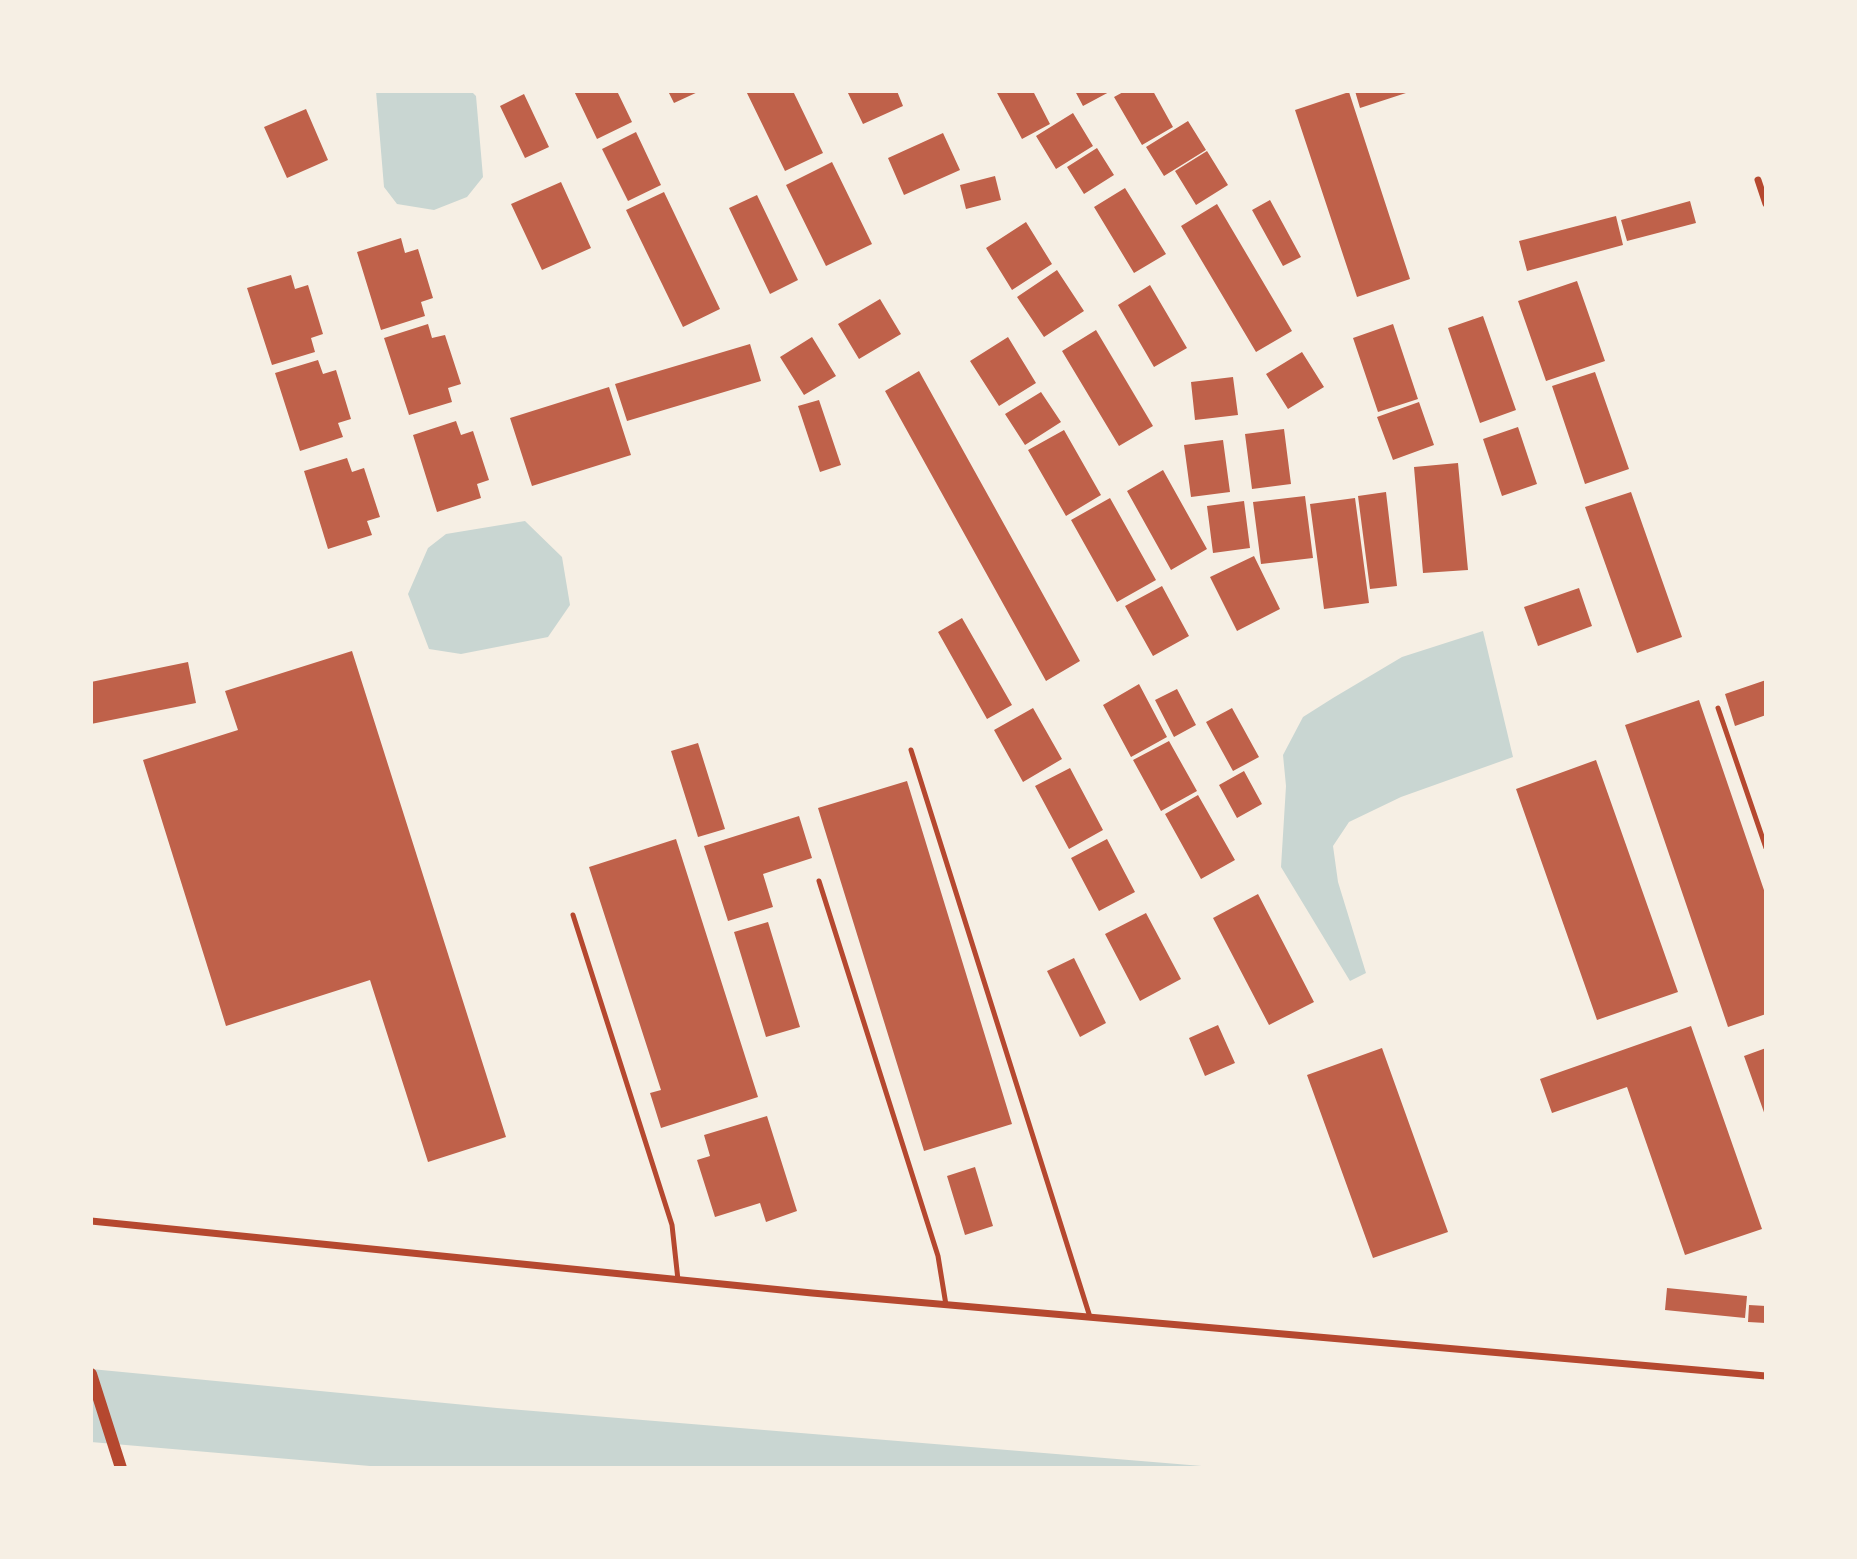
<!DOCTYPE html>
<html>
<head>
<meta charset="utf-8">
<style>
	body { margin:0 }
	#map { position:relative; width:1857px; height:1559px; overflow:hidden; background:#f6efe4; font-family:"Alegreya Sans",sans-serif }
	canvas { display:block }
	.frame { position:absolute; inset:0; border:93px solid #f6efe4; pointer-events:none }
</style>
</head>
<body>
<div id="map">
<canvas width="1857" height="1559"></canvas>
<div class="frame"></div>
</div>
<script>
const context = document.querySelector('canvas').getContext('2d');
context.lineJoin = 'round';
function fill(path, color) {
  context.fillStyle = color;
  context.fill(path, 'evenodd');
}
function stroke(path, color, width, dash) {
  context.strokeStyle = color;
  context.lineWidth = width;
  context.lineCap = dash ? 'butt' : 'round';
  context.setLineDash(dash || []);
  context.stroke(path);
}
const water = new Path2D(`
	M376 91H471L476 96 483 177 467 197 434 210 397 204 384 187Z
	M525 521 562 557 570 605 548 637 461 654 429 649 408 594 428 548 446 534Z
	M1483 631 1513 757 1401 797 1349 822 1333 846 1338 882 1366 973 1350 981 1281 867 1286 786 1283 755 1303 717 1333 698 1402 657Z
	M91 1369 497 1408 1226 1468H393L91 1442Z`);
const building = new Path2D(`
	M574 91H617L632 122 597 139Z
	M668 91H700L674 103Z
	M746 91H793L823 153 785 171Z
	M847 91H897L903 106 863 124Z
	M996 91H1033L1050 124 1022 139Z
	M1075 91H1111L1083 106Z
	M1125 91H1153L1173 127 1142 145 1114 97Z
	M1355 91H1409V92L1360 108Z
	M1349 92 1410 279 1357 297 1295 110Z
	M524 94 549 147 525 158 500 106Z
	M306 109 328 160 287 178 264 127Z
	M1073 113 1093 146 1056 169 1036 136Z
	M1188 121 1206 150 1164 176 1146 147Z
	M636 132 661 185 628 201 602 149Z
	M943 133 960 170 904 195 888 158Z
	M1097 148 1114 175 1084 194 1067 167Z
	M1207 151 1228 185 1196 205 1175 171Z
	M832 162 872 244 826 266 786 185Z
	M995 176 1001 200 966 209 960 185Z
	M561 182 591 248 542 270 511 204Z
	M1125 188 1166 254 1134 273 1094 207Z
	M664 192 720 309 683 327 626 210Z
	M757 195 798 280 770 294 729 208Z
	M1270 200 1301 257 1283 266 1252 210Z
	M1690 201 1696 223 1627 241 1621 220Z
	M1217 204 1292 331 1256 352 1181 226Z
	M1616 216 1623 245 1527 271 1519 241Z
	M1026 222 1052 264 1012 290 986 248Z
	M401 238 405 253 418 249 433 298 421 302 425 316 381 330 357 252Z
	M1057 270 1084 311 1044 337 1017 297Z
	M291 275 295 289 308 285 323 334 311 338 315 352 272 365 247 288Z
	M1577 281 1605 361 1546 381 1518 301Z
	M1150 285 1187 348 1154 367 1118 305Z
	M880 299 901 334 859 359 838 324Z
	M1483 316 1516 410 1480 423 1448 328Z
	M428 324 432 338 445 335 461 384 448 388 452 402 409 415 384 338Z
	M1393 324 1418 399 1378 412 1353 338Z
	M1096 330 1153 426 1119 446 1062 351Z
	M812 337 836 376 804 395 780 357Z
	M1008 337 1036 383 999 406 970 361Z
	M750 344 761 381 627 421 615 384Z
	M1302 352 1324 387 1288 409 1266 374Z
	M318 360 323 374 336 370 351 419 338 423 343 437 300 451 275 373Z
	M919 371 1080 661 1046 681 885 391Z
	M1595 372 1629 469 1585 484 1552 386Z
	M1233 377 1238 415 1195 420 1191 382Z
	M609 387 631 455 532 486 510 418Z
	M1041 392 1061 422 1025 445 1005 414Z
	M819 400 841 465 820 472 798 406Z
	M1419 402 1434 445 1393 460 1377 417Z
	M456 421 461 435 473 431 489 480 477 484 481 498 437 512 413 435Z
	M1518 427 1537 484 1502 496 1483 439Z
	M1284 429 1291 484 1252 489 1245 434Z
	M1064 430 1101 495 1066 516 1028 450Z
	M1223 440 1230 492 1191 497 1184 445Z
	M347 458 352 472 364 468 380 517 367 521 372 535 328 549 304 471Z
	M1458 463 1468 570 1423 573 1414 467Z
	M1163 470 1207 549 1171 570 1127 491Z
	M1386 492 1397 586 1370 589 1358 496Z
	M1631 492 1682 637 1637 653 1585 507Z
	M1305 496 1313 558 1261 564 1253 502Z
	M1110 498 1156 580 1117 602 1071 520Z
	M1355 498 1369 603 1324 609 1310 504Z
	M1244 501 1250 548 1213 553 1207 506Z
	M1254 556 1280 609 1237 631 1210 577Z
	M1162 586 1189 636 1153 656 1125 606Z
	M1579 588 1592 626 1538 646 1524 607Z
	M962 618 1012 705 987 719 938 632Z
	M352 651 506 1137 428 1162 370 980 226 1026 143 760 238 730 225 691Z
	M188 662 196 703 91 724V682Z
	M1766 680V715L1735 726 1725 694Z
	M1139 684 1167 737 1131 757 1103 705Z
	M1177 689 1196 725 1174 737 1155 700Z
	M1699 700 1766 896V1014L1728 1027 1625 725Z
	M1033 708 1062 759 1023 782 994 730Z
	M1232 708 1259 757 1233 771 1206 722Z
	M1169 741 1197 791 1161 811 1133 760Z
	M698 743 725 829 698 837 671 751Z
	M1596 760 1678 992 1597 1020 1516 789Z
	M1070 768 1103 830 1069 849 1035 786Z
	M1244 771 1262 804 1237 818 1219 785Z
	M907 781 1012 1124 924 1151 818 808Z
	M1198 795 1235 860 1201 879 1165 814Z
	M799 816 812 858 763 874 773 907 728 921 704 846Z
	M676 839 758 1097 661 1128 650 1093 661 1090 589 867Z
	M1107 839 1135 892 1099 911 1071 858Z
	M1258 894 1314 1002 1269 1025 1213 918Z
	M1146 913 1181 979 1140 1001 1105 934Z
	M768 922 800 1027 766 1037 734 932Z
	M1074 958 1106 1023 1080 1037 1047 971Z
	M1218 1025 1235 1063 1205 1076 1189 1038Z
	M1691 1026 1762 1229 1685 1255 1627 1087 1552 1113 1540 1079Z
	M1382 1048 1448 1232 1373 1258 1307 1075Z
	M1766 1048V1118L1744 1056Z
	M767 1116 797 1211 766 1222 760 1203 715 1217 697 1160 710 1156 704 1135Z
	M975 1167 993 1226 965 1235 947 1176Z
	M1667 1288 1747 1296 1745 1318 1665 1310Z
	M1749 1305 1766 1306V1323L1748 1322Z`);
const service = new Path2D(`
	M1718 708 1766 848
	M911 750 1090 1317
	M819 881 938 1256 946 1305
	M573 915 672 1225 678 1280`);
const minor = new Path2D(`
	M1758 180 1766 204
	M91 1221 812 1293 1766 1376`);
const tertiary = new Path2D(`
	M91 1374 121 1468`);
fill(water, '#c9d6d2');
fill(building, '#bf614a');
stroke(service, '#b5482f', 5);
stroke(minor, '#b5482f', 7);
stroke(tertiary, '#b5482f', 12);
</script>
</body>
</html>
